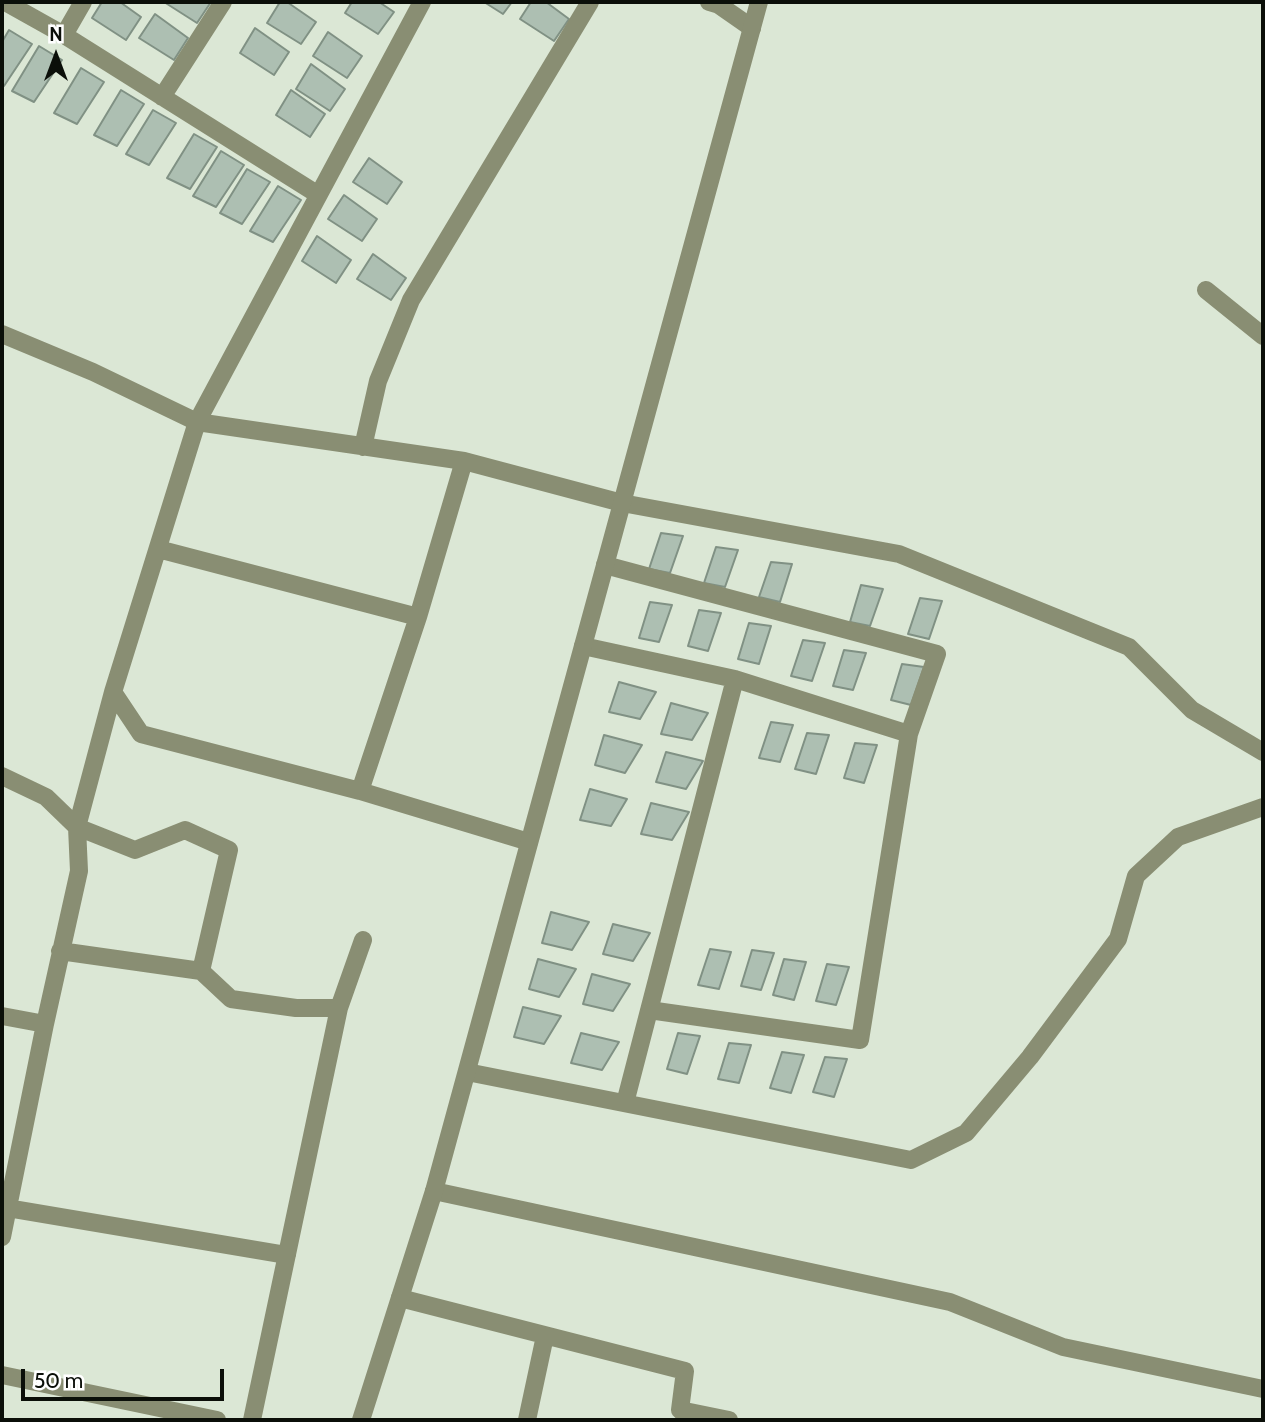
<!DOCTYPE html>
<html>
<head>
<meta charset="utf-8">
<style>
	body { margin:0 }
	#map { position:relative; width:1265px; height:1422px; overflow:hidden; background:#dbe7d5; font-family:Cabin,sans-serif }
	canvas { display:block }
	.frame { position:absolute; inset:0; border:4px solid #0b0f09; pointer-events:none }
	.north { position:absolute; left:21px; top:21px; width:70px; height:70px; -webkit-text-stroke:5px #fff; paint-order:stroke; rotate:0deg; font-size:19px; font-weight:700; line-height:28px; text-align:center; color:#0b0f09 }
	.north::after { content:''; display:block; margin:auto; width:24px; height:32px; background:#0b0f09; clip-path:polygon(50% 0,100% 100%,50% 72%,0 100%) }
	.scale { position:absolute; left:21px; top:1369px; width:203px; height:32px; box-sizing:border-box; border:4px solid #0b0f09; border-top:0; padding-left:9px; font-size:21px; line-height:24px; white-space:nowrap; color:#0b0f09; -webkit-text-stroke:5px #fff; paint-order:stroke }
</style>
</head>
<body>
<div id="map">
<canvas width="1265" height="1422"></canvas>
<div class="frame"></div>
<div class="north">N</div>
<div class="scale">50 m</div>
</div>
<script>
const context = document.querySelector('canvas').getContext('2d');
context.lineJoin = 'round';
function fill(path, color) {
  context.fillStyle = color;
  context.fill(path, 'evenodd');
}
function stroke(path, color, width, dash) {
  context.strokeStyle = color;
  context.lineWidth = width;
  context.lineCap = dash ? 'butt' : 'round';
  context.setLineDash(dash || []);
  context.stroke(path);
}
const building = new Path2D(`
	M102 2H120L141 17 126 40 92 18Z
	M164 2H211L197 23Z
	M280 2H287L316 22 301 44 267 23Z
	M352 2H379L394 12 378 34 345 13Z
	M484 2H512L503 14Z
	M531 2H546L569 19 554 41 520 19Z
	M155 14 188 38 174 60 139 38Z
	M255 28 289 52 274 75 240 53Z
	M9 30 32 44 4 86 2 85V42Z
	M328 32 362 56 347 78 313 56Z
	M39 46 62 60 34 102 12 91Z
	M311 64 345 89 330 111 296 89Z
	M81 68 104 82 77 124 54 113Z
	M121 90 144 104 117 146 94 135Z
	M291 90 325 114 310 137 276 115Z
	M153 110 176 123 149 165 126 154Z
	M194 134 217 147 190 189 167 178Z
	M221 151 244 165 216 207 193 196Z
	M369 158 402 182 387 204 353 182Z
	M247 169 270 182 242 224 220 213Z
	M278 186 301 200 273 242 250 231Z
	M344 195 377 219 362 241 328 219Z
	M317 236 351 260 336 283 302 261Z
	M373 254 406 278 391 300 357 279Z
	M661 533 683 536 670 573 649 569Z
	M716 547 738 550 725 587 704 583Z
	M771 562 792 564 780 602 759 597Z
	M861 585 883 589 870 626 850 622Z
	M920 598 942 601 929 639 908 634Z
	M650 602 672 605 659 642 639 638Z
	M699 610 721 613 708 651 688 646Z
	M749 623 771 626 759 664 738 659Z
	M803 640 825 643 812 681 791 676Z
	M844 650 866 653 853 690 833 686Z
	M902 664 924 667 911 705 891 700Z
	M619 682 656 692 640 719 609 712Z
	M671 703 708 713 692 740 661 734Z
	M771 722 793 725 780 762 759 758Z
	M807 733 829 735 816 774 795 769Z
	M604 735 642 745 625 773 595 765Z
	M855 743 877 745 864 783 844 778Z
	M666 752 703 761 686 789 656 782Z
	M590 789 627 799 611 826 580 820Z
	M651 803 689 812 672 840 641 834Z
	M551 912 589 922 572 950 542 943Z
	M613 924 650 933 633 961 603 954Z
	M710 949 731 952 719 989 698 985Z
	M752 950 774 953 761 990 741 986Z
	M538 959 576 969 559 997 529 989Z
	M784 959 806 962 794 1000 773 995Z
	M827 964 849 967 836 1005 816 1001Z
	M592 974 630 984 613 1011 583 1004Z
	M523 1007 561 1016 544 1044 514 1037Z
	M581 1033 619 1042 602 1070 571 1063Z
	M678 1033 700 1036 687 1074 667 1069Z
	M729 1043 751 1045 739 1083 718 1079Z
	M782 1052 804 1055 791 1093 770 1088Z
	M825 1057 847 1059 834 1097 813 1092Z`);
const minor = new Path2D(`
	M5 2 64 35 317 194
	M422 2 197 422 113 692 141 734 360 791 529 842
	M709 2 719 5 752 28
	M64 35 83 2
	M162 97 223 2
	M1206 290 1263 336
	M2 334 93 372 197 422 464 461 622 503 899 554 1129 647 1192 710 1263 752
	M363 447 378 381 411 300 590 2
	M158 549 418 617 360 791
	M418 617 464 461
	M583 646 735 679 909 734 937 654 605 565
	M113 692 77 827 135 850 185 830 229 850 201 971 231 999 296 1008H339L363 940
	M2 776 46 797 77 827 79 871 45 1024
	M60 951 201 971
	M649 1010 860 1040 909 734
	M2 1016 45 1024 2 1237
	M467 1072 911 1160 966 1133 1030 1057 1118 939 1136 876 1178 837 1263 807
	M625 1103 735 679
	M434 1191 950 1302 1063 1347 1263 1389
	M8 1208 287 1255
	M400 1298 685 1371 680 1410 729 1420
	M2 1375 217 1420
	M252 1420 339 1008
	M527 1420 545 1336`);
const tertiary = new Path2D(`
	M361 1420 434 1191 759 2`);
fill(building, '#adbfb2');
stroke(building, '#809184', 2);
stroke(minor, '#898e73', 18);
stroke(tertiary, '#898e73', 18);
</script>
</body>
</html>
